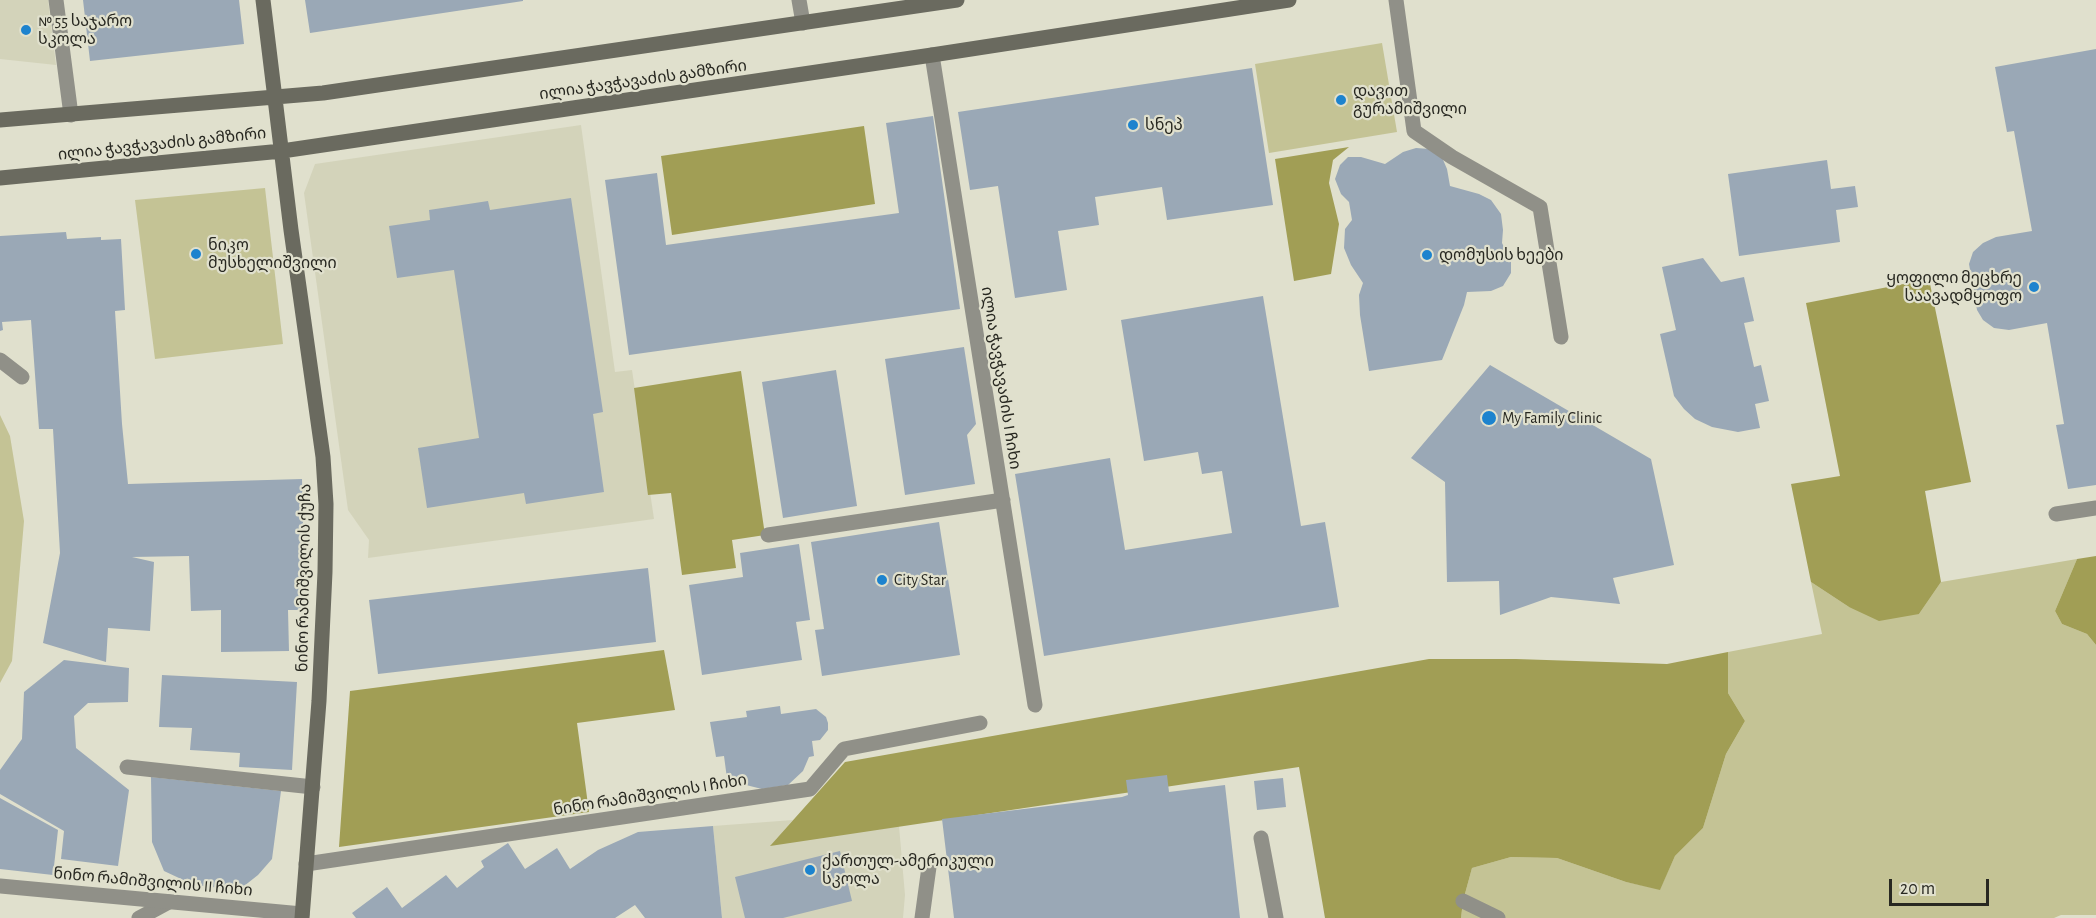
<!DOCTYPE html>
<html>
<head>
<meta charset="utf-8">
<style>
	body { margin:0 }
	#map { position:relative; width:2096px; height:918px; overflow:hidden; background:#e0e0cd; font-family:"Alegreya Sans",sans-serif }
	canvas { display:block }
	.scale { position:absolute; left:1889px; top:879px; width:100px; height:27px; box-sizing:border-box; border:3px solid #282821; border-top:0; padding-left:8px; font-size:18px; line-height:21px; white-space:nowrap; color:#282821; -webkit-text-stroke:4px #e0e0cd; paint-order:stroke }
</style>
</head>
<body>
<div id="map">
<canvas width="2096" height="918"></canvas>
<div class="scale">20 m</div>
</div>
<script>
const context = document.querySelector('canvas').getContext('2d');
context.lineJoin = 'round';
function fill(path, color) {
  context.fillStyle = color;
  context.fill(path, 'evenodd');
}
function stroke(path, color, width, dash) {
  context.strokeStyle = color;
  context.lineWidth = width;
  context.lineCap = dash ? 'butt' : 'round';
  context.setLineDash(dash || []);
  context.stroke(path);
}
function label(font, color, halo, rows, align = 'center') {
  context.font = font + ' "Alegreya Sans","Noto Sans Georgian",sans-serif';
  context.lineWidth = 4.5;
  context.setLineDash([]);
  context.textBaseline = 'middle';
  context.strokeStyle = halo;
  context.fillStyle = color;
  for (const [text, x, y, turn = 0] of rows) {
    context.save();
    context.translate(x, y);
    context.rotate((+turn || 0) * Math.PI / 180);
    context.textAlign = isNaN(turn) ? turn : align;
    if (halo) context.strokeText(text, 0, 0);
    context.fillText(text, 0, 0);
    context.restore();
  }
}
const built = new Path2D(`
	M0 0H48L56 65 0 59Z
	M581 125 615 372 632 370 654 519 368 558 369 540 348 510 304 193 315 164Z
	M793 820 771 845 899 826 905 895 903 918H722L713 826Z`);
const green = new Path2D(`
	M1382 43 1397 132 1269 153 1255 64Z
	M265 188 283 344 155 359 135 200Z
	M0 415 10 436 24 521 12 661 0 683Z
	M2077 559 2055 611 2062 624 2087 634 2096 645V915H2061L2054 918H1461L1463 901 1472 868 1511 857 1557 858 1626 882 1660 889 1675 856 1703 828 1726 754 1745 721 1728 693V652L1822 634 1811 582 1849 607 1919 614 1941 582Z`);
const forest = new Path2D(`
	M864 126 875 204 672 235 661 156Z
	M1349 147 1333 160 1329 183 1339 224 1331 274 1294 281 1275 159Z
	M1929 279 1971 482 1925 491 1941 582 1919 614 1879 621 1849 607 1811 582 1791 484 1840 476 1806 303Z
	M741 371 765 535 732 540 736 568 682 575 671 493 648 495 634 388Z
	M2096 556V645L2087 634 2062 624 2055 611 2077 559Z
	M664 650 675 710 577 723 589 812 339 847 350 691Z
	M1728 652V693L1745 721 1726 754 1703 828 1675 856 1660 890 1626 882 1557 858 1511 857 1472 868 1463 901 1461 918H1325L1299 767 770 846 845 762 1429 659H1516L1667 664Z`);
const building = new Path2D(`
	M83 0H239L244 44 90 61Z
	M305 0H523V1L310 33Z
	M2096 49V485L2068 489 2056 425 2064 424 2047 323 2009 330 1994 328 1983 320 1977 310 1969 264 1973 252 1983 243 1996 237 2032 231 2014 131 2007 132 1995 67Z
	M1252 68 1273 205 1167 220 1162 187 1095 197 1099 225 1058 231 1067 290 1015 298 998 186 970 190 958 112Z
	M933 116 960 309 629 355 605 180 657 173 666 245 899 213 886 123Z
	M1416 148 1430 149 1441 155 1447 169 1450 186 1479 194 1491 200 1501 214 1503 230 1502 243 1511 261V273L1503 286 1491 291 1467 292 1464 305 1442 360 1369 371 1360 315 1359 295 1363 283 1351 265 1344 248 1345 229 1352 220 1349 202 1341 194 1335 179 1340 165 1348 157H1361L1385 164 1403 152Z
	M1827 160 1831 189 1855 186 1858 207 1836 210 1840 242 1739 256 1728 174Z
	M571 198 603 412 593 414 604 492 526 504 524 493 427 508 418 448 479 438 454 270 397 278 389 226 430 220 429 210 488 201 490 210Z
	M66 232 67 239 101 237V240L121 239 125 310 115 311 122 424 128 484 302 479 305 610H288L289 651 221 652V610L191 611 189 556 132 557 154 562 150 631 108 628 106 662 43 643 60 553 53 429H39L31 320 2 322 3 330 0 331V236Z
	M1703 258 1721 282 1744 277 1754 321 1744 323 1754 367 1761 365 1769 401 1755 404 1760 428 1738 432 1712 427 1695 419 1684 409 1674 396 1660 334 1676 330 1662 267Z
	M1263 296 1301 526 1325 522 1339 607 1044 656 1015 474 1110 458 1125 550 1232 533 1222 471 1202 474 1198 452 1144 461 1121 320Z
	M964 347 976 424 967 435 975 484 905 495 885 359Z
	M1490 365 1651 459 1674 565 1613 578 1620 604 1551 597 1500 615 1499 581 1447 582 1445 482 1411 458Z
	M836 370 857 506 783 518 762 382Z
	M939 522 960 655 822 676 815 630 824 629 811 542Z
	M799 544 810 620 796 622 802 660 702 675 689 585 743 577 740 553Z
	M648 568 656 642 378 674 369 600Z
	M64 660 129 668 128 702 88 703 74 716 76 748 129 790 118 866 61 859 64 831 0 794V770L22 739 24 692Z
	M162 675 297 682 292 770 239 767 240 753 190 750 192 728 159 727Z
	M780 706 781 714 816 709 826 717 828 723V730L820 740 812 741 814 756 809 757 803 771 788 785 762 789 742 784 728 786 724 756 716 757 710 722 747 717 746 711Z
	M1167 775 1169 792 1225 785 1240 918H954L942 819 1122 797 1128 795 1126 780Z
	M151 777 281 791 272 859 258 875 239 890 194 885 164 871 152 842Z
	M1283 778 1286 807 1257 810 1254 781Z
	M0 798 58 830 53 875 0 869Z
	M713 826 722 918H645L635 905 615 918H356L352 913 387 887 402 908 446 875 457 888 484 867 481 861 508 843 525 869 557 848 570 869 598 850 638 832Z
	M840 851 852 901 783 918H745L735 877Z`);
const lane = new Path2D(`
	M56 0 71 115
	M799 0 803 23
	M0 360 22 377
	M2056 514 2096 508
	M127 767 313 787
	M1261 838 1276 918
	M1463 901 1498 918
	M139 918 169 902
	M922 918 929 867`);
const street = new Path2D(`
	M1396 0 1414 131 1452 157 1540 207 1561 337
	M932 55 1035 705
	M768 535 1003 500
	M306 864 810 789 844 749 980 723
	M0 886 302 914`);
const secondary = new Path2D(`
	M263 0 291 230 323 457 326 504 325 572 319 701 302 918
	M0 120 323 93 957 0
	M0 178 282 151 932 55 1289 0`);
const markers = [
	[26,30,6,"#1d83ce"],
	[1341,100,6,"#1d83ce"],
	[1133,125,6,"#1d83ce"],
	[196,254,6,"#1d83ce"],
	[1427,255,6,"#1d83ce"],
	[2034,287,6,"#1d83ce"],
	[1489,418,8,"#1d83ce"],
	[882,580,6,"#1d83ce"],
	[810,870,6,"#1d83ce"]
];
const poiNames = [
	["№ 55 საჯარო",38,21],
	["სკოლა",38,39],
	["დავით",1353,91],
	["გურამიშვილი",1353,109],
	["სნეპ",1145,125],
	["ნიკო",208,245],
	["მუსხელიშვილი",208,263],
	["დომუსის ხეები",1439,255],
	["ყოფილი მეცხრე",2022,278,"right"],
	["საავადმყოფო",2022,296,"right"],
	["My Family Clinic",1502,418],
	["City Star",894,580],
	["ქართულ-ამერიკული",822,861],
	["სკოლა",822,879]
];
const streetNames = [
	["ილია ჭავჭავაძის გამზირი",643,80,-8],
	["ილია ჭავჭავაძის გამზირი",162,144,-6],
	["ილია ჭავჭავაძის I ჩიხი",1001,378,81],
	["ნინო რამიშვილის ქუჩა",304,578,-89],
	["ნინო რამიშვილის I ჩიხი",650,795,-9],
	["ნინო რამიშვილის II ჩიხი",153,882,5]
];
fill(built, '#d3d3ba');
fill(green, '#c4c395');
fill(forest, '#a19e55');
fill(building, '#9aa8b6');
stroke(lane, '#909088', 15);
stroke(street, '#909088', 15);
stroke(secondary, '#6a6a5f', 15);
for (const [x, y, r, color] of markers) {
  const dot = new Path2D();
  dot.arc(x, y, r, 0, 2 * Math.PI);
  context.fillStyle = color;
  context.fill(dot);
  stroke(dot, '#e0e0cd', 2);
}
label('16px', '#282821', '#e0e0cd', poiNames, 'left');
label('16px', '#282821', '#e0e0cd', streetNames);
</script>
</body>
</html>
